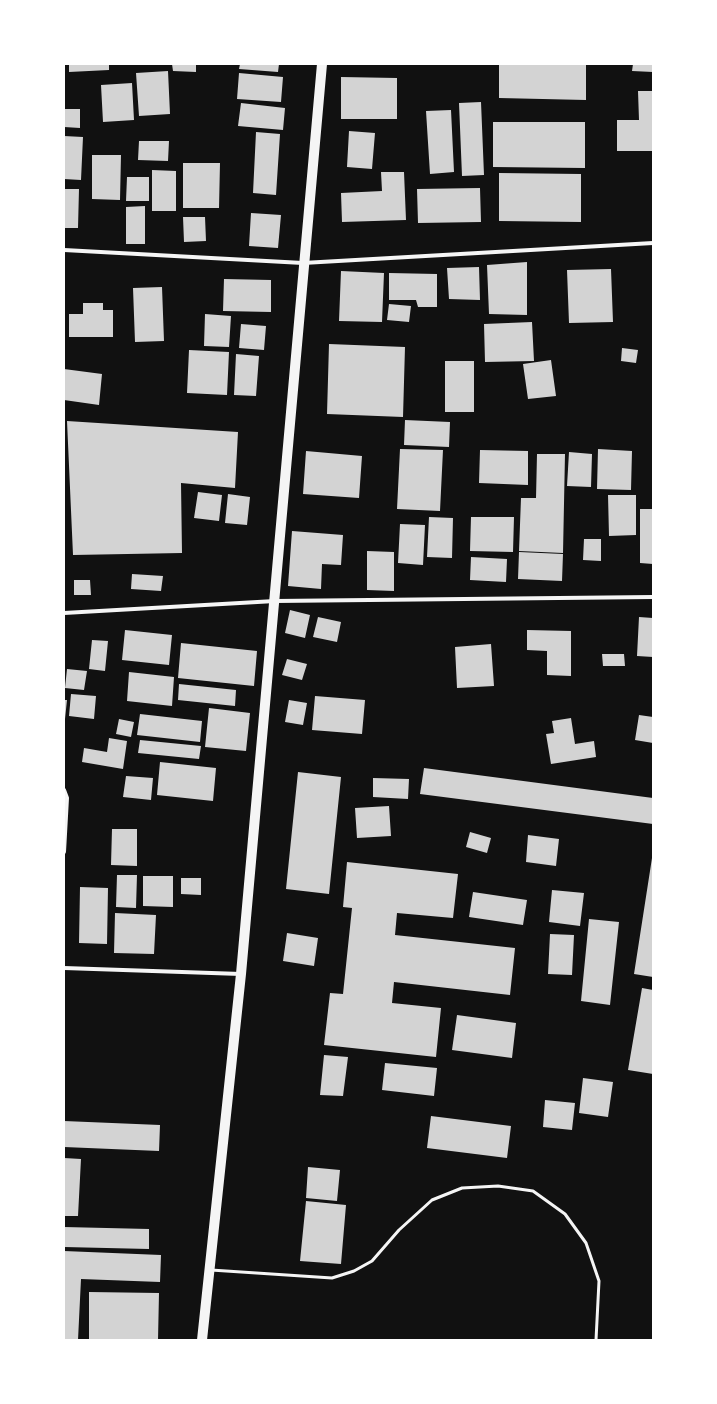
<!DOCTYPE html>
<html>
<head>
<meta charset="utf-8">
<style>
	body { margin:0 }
	#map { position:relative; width:717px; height:1404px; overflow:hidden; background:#111; font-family:Lora,serif }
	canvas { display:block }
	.frame { position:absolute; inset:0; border:65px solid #fff; pointer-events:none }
</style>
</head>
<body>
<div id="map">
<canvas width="717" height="1404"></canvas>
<div class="frame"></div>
</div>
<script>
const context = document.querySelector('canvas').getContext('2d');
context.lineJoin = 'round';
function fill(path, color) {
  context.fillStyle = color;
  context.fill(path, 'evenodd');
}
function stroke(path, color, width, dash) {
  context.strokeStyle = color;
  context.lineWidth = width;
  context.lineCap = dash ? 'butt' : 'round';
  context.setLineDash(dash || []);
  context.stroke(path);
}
const building = new Path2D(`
	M69 64H109V70L69 72Z
	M172 64H196V72L173 71Z
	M240 64H279L278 72 239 69Z
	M499 64H586V100L499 98Z
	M633 64H653V72L632 71Z
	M168 71 170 114 139 116 136 73Z
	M239 73 283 77 281 102 237 99Z
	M341 77 397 78V119H341Z
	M132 83 134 120 103 122 101 85Z
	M638 91H653V151H617V120H639Z
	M481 102 484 175 462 176 459 103Z
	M241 103 285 108 283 130 238 126Z
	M64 109H80V128L64 127Z
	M451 110 454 172 430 174 426 111Z
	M493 122H585V168L493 167Z
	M349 131 375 133 372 169 347 167Z
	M256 132 280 134 276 195 253 193Z
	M64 136 83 137 81 180 64 179Z
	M139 141H169L168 161 138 160Z
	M92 155H121L120 200 92 199Z
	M183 163H220L219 208H183Z
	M152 170 176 171V211H152Z
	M381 172H404L406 220 342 222 341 193 382 191Z
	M499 173 581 174V222L499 221Z
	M127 177H149V201H126Z
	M480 188 481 222 418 223 417 189Z
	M64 189H79L78 228H64Z
	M145 206V244H126V207Z
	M251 213 281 215 278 248 249 246Z
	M183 217H205L206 241 184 242Z
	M527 262V315L489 314 487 265Z
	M479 267 480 300 449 299 447 268Z
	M611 269 613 322 569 323 567 270Z
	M341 271 384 273 382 322 339 321Z
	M389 273 437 274V307H418L416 300H389Z
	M224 279 271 280V312L223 311Z
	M162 287 164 341 135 342 133 288Z
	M83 303H103V310H113V337H69V314H83Z
	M389 304 411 306 409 322 387 320Z
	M205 314 231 316 229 347 204 346Z
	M532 322 534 361 485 362 484 324Z
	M241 324 266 326 264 350 239 348Z
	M329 344 405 347 403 417 327 414Z
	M622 348 638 350 636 363 621 361Z
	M189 350 229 352 227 395 187 393Z
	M236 354 259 356 256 396 234 395Z
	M551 360 556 396 528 399 523 364Z
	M445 361H474V412H445Z
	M64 369 102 374 99 405 64 400Z
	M405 420 450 422 449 447 404 445Z
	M67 421 238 432 235 488 181 483 182 553 73 555Z
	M400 449 443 450 440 511 397 509Z
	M598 449 632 451 631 490 597 489Z
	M480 450 528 451V485L479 483Z
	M306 451 362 456 359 498 303 494Z
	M569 452 592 454 591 487 567 486Z
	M537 454H565L563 553 519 551 521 498H536Z
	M198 492 222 495 219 521 194 518Z
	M228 494 250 497 247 525 225 523Z
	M608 495H636V535L609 536Z
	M640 509H653V564L640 563Z
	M429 517 453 518 452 558 427 557Z
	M471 517H514L513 552 470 551Z
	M400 524 425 525 423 565 398 563Z
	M292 531 343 535 341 565 322 564 321 589 288 586Z
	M584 539H601V561L583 560Z
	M367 551 394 552V591L367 590Z
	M519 552 563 554 562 581 518 579Z
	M471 557 507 559 506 582 470 580Z
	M132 574 163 576 161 591 131 589Z
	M74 580H90L91 595H74Z
	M290 610 310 615 305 638 285 633Z
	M318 617 341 622 337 642 313 637Z
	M639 617 653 618V657L637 656Z
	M125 630 172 635 169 665 122 660Z
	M527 630 571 631V676L547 675V651L527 650Z
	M92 640 108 641 105 671 89 669Z
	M181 643 257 651 254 686 178 678Z
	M491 644 494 686 457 688 455 647Z
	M602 654H624L625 666H603Z
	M287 659 307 664 302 680 282 675Z
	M67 669 87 671 84 690 65 688Z
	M129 672 174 677 172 706 127 701Z
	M179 684 236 690 235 706 178 700Z
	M71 694 96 696 94 719 69 716Z
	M315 696 365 700 362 734 312 730Z
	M64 700H67L65 719H64Z
	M289 700 307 703 303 725 285 722Z
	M209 708 250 713 246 751 205 747Z
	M140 714 202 721 200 742 137 735Z
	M639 715 653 717V743L635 740Z
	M571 718 575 744 594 741 596 757 551 764 546 734 554 733 552 721Z
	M119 719 134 722 131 737 116 734Z
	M109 738 127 741 123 769 82 762 84 748 107 752Z
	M140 740 201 746 199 759 138 753Z
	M160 762 216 768 213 801 157 795Z
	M424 768 653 798V824L420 794Z
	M298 772 341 777 329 894 286 889Z
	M126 776 153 778 151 800 123 797Z
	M373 778 409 779 408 799 373 797Z
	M389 806 391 836 357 838 355 808Z
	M112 829H137V866L111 865Z
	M470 832 491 838 487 853 466 847Z
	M528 835 559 839 556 866 526 862Z
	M652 858H653V977L634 974Z
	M347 862 458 874 453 918 397 913 395 935 515 948 510 995 394 982 392 1003 441 1008 436 1057 324 1045 330 993 343 994 352 908 343 907Z
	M117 875H137L136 908 116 907Z
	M143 876H173V907L143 906Z
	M181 878H201V895L181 894Z
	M80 887 108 888 107 944 79 943Z
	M552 890 584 893 580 926 549 922Z
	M473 892 527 900 523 925 469 917Z
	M115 913 156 915 154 954 114 953Z
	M589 919 619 922 610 1005 581 1001Z
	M287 933 318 938 314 966 283 961Z
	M550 934 574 935 572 975 548 974Z
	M642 988 653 990V1074L628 1070Z
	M457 1015 516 1023 512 1058 452 1050Z
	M324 1055 348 1057 343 1096 320 1095Z
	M385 1063 437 1068 434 1096 382 1090Z
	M583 1078 613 1082 608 1117 579 1113Z
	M545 1100 575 1103 572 1130 543 1127Z
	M431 1116 511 1126 507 1158 427 1148Z
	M64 1121 160 1125 159 1151 64 1147Z
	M64 1158 81 1159 78 1216H64Z
	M308 1167 340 1170 337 1201 306 1198Z
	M306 1201 346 1205 341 1264 300 1261Z
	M64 1227 149 1229V1249L64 1247Z
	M64 1251 161 1255 160 1282 81 1279 78 1340H64Z
	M89 1292 159 1293 158 1340H89Z`);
const service = new Path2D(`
	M211 1270 332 1278 354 1271 372 1261 399 1230 432 1200 462 1188 498 1186 533 1191 565 1214 586 1243 599 1281 596 1340`);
const minor = new Path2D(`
	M64 250 303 263 653 243
	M64 613 275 601 653 597
	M64 790 67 798 64 852
	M64 968 241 974`);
const primary = new Path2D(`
	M202 1340 241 974 322 64`);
fill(building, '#d3d3d3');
stroke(service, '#f5f5f5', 3);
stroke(minor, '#f5f5f5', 4);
stroke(primary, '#f5f5f5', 10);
</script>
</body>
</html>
